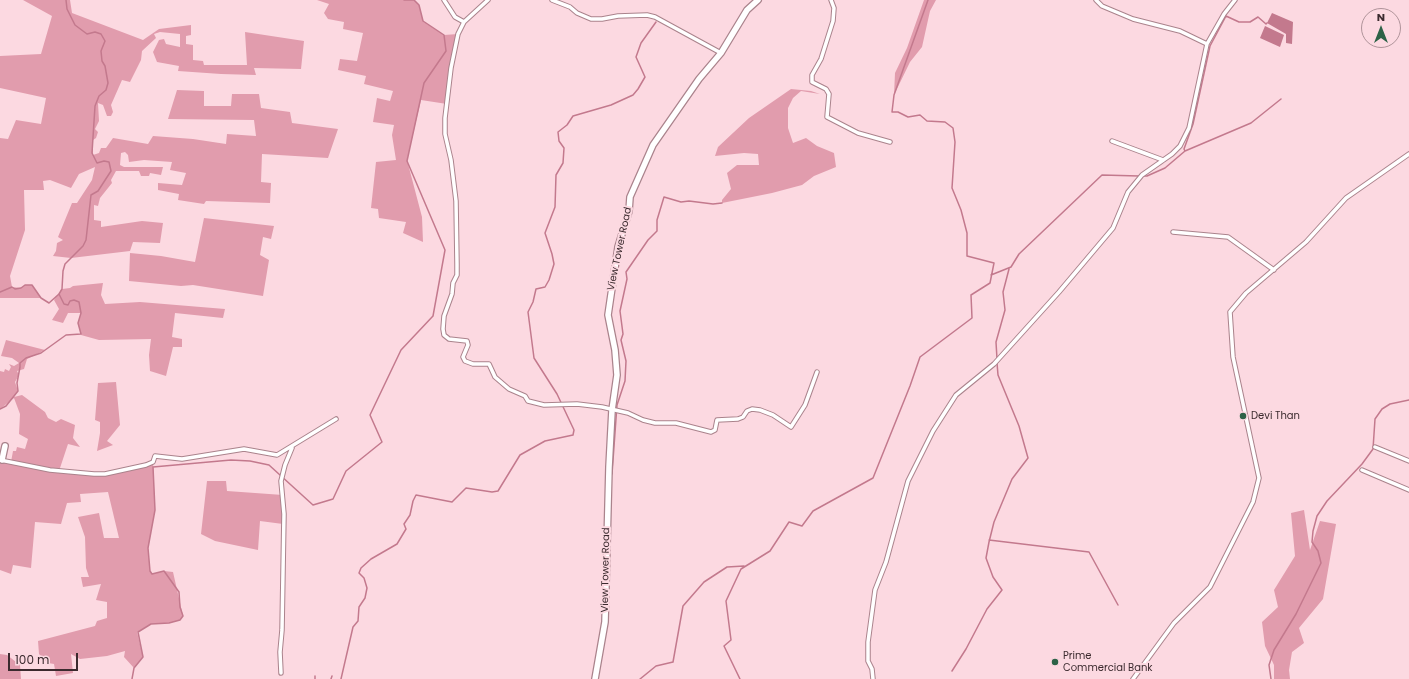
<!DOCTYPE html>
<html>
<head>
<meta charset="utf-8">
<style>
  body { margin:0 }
  #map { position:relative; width:1409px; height:679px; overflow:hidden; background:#fcd9e1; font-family:Poppins,sans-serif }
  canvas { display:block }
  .north { position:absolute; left:1361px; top:8px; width:40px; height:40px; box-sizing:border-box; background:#fcd9e1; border:1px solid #af9399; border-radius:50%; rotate:0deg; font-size:11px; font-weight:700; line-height:16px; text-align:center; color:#3b2a2e }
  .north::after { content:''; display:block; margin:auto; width:14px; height:18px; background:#2d6247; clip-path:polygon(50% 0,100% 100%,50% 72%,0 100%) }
  .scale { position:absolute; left:8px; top:653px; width:70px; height:18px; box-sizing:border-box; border:2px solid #3b2a2e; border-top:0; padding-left:5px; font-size:12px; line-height:14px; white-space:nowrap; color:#3b2a2e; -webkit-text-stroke:3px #fcd9e1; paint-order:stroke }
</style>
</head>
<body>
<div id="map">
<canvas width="1409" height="679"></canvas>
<div class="north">N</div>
<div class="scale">100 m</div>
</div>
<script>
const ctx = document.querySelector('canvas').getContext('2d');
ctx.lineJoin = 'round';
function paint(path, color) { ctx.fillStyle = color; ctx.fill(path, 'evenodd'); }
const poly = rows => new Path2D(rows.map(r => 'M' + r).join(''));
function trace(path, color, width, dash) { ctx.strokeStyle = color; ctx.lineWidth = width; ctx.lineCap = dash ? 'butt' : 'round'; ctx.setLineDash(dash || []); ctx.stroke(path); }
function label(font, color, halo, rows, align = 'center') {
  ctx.font = font + ' Poppins,sans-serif'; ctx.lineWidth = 4; ctx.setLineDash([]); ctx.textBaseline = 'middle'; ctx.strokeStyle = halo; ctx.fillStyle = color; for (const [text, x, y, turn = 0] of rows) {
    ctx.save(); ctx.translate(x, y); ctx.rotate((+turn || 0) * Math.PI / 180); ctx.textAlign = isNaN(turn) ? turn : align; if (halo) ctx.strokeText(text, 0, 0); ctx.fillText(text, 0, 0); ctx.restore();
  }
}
const green = poly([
  [23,0,70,0,72,13,143,40,159,29,191,25,191,35,186,36,186,44,193,45,193,60,203,61,204,65,247,65,245,32,304,41,301,69,254,68,256,75,221,74,178,71,179,66,157,62,153,52,159,40,164,39,166,44,180,47,180,34,160,32,154,34,156,38,142,51,141,60,130,82,122,80,111,105,113,112,111,116,107,116,103,105,98,103,99,121,95,129,98,132,96,138,93,140,93,155,99,153,101,148,106,148,113,138,148,144,153,136,193,139,226,144,227,134,256,136,254,120,168,119,177,90,204,91,204,106,231,106,232,94,259,94,261,108,290,112,292,123,338,129,328,158,262,154,261,182,271,183,270,203,206,201,204,204,178,200,179,194,158,190,158,183,182,185,186,173,170,170,172,162,144,160,129,162,128,155,125,152,121,153,120,165,124,167,163,167,161,175,150,173,149,176,141,176,139,171,116,171,111,180,112,183,100,198,98,206,94,205,94,220,101,221,101,227,142,221,163,223,160,243,133,242,130,251,71,258,53,256,56,251,57,243,63,240,58,237,72,203,77,203,92,180,95,167,79,174,71,188,50,180,43,181,44,190,24,190,25,230,10,276,12,287,21,288,25,285,32,285,41,298,0,298,0,138,8,139,16,120,41,124,46,98,0,88,0,56,41,54,52,16],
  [317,0,414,0,419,5,423,21,444,35,458,34,447,104,421,100,407,160,422,217,423,242,403,233,406,222,379,218,378,209,371,208,376,162,396,160,392,135,394,125,373,122,377,98,390,101,393,91,364,84,366,76,338,70,340,59,357,61,363,33,343,29,344,22,328,19,324,13,329,4],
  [924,0,936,0,930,11,922,47,910,62,894,95,895,73,907,48],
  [791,89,811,91,820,94,801,91,793,98,788,108,788,128,793,143,806,138,817,146,834,153,836,167,814,176,802,185,772,193,722,203,722,200,731,189,727,173,737,165,759,165,758,154,744,153,715,156,718,147,749,118],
  [204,218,274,226,271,239,263,237,260,255,269,260,263,296,193,285,181,286,129,281,130,253,161,256,195,262],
  [103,283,101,295,105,304,140,302,225,309,223,318,175,313,172,337,182,339,182,347,173,347,166,376,150,371,149,355,151,339,99,340,81,335,78,323,81,313,68,313,63,323,52,320,59,309,54,300,62,289,70,288,73,286],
  [6,340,45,350,27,359,24,369,17,371,19,375,15,382,18,391,14,397,22,395,45,412,48,418,56,422,61,419,75,425,73,438,80,447,68,444,59,471,105,474,153,462,155,510,148,548,150,571,153,574,164,571,173,572,183,616,180,620,169,623,151,624,137,632,143,657,134,668,124,657,125,651,107,656,80,659,71,654,73,673,56,676,54,664,48,663,39,654,38,641,95,626,97,621,107,618,107,602,96,600,101,584,83,587,81,577,89,577,86,568,85,537,78,517,99,513,104,538,119,538,108,492,80,494,81,502,67,503,61,524,35,522,31,568,13,565,11,574,0,570,0,459,11,462,13,451,16,451,17,447,25,449,28,439,19,434,20,414,14,398,0,409,0,371,4,372,5,369,9,371,11,367,9,364,14,366,19,363,12,358,1,356],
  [116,382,120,425,107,441,113,445,97,451,100,433,100,422,95,420,98,383],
  [207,481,226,481,227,491,283,495,283,524,260,521,258,550,215,541,201,534],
  [1304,510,1310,550,1320,521,1336,524,1323,599,1299,628,1304,643,1292,652,1289,670,1290,679,1274,679,1274,665,1265,646,1262,622,1278,607,1274,590,1295,556,1291,513],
  [0,654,7,655,20,665,21,679,0,679]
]);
const water = poly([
  [1272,13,1293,22,1292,44,1286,43,1286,34,1267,23],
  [1265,26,1284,35,1280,47,1260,38]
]);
const stream = poly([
  [404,0,413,0],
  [1185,151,1184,149,1193,124,1210,46,1226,16,1239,22,1250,22,1258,17,1266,24,1267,23],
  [1143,176,1147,176,1165,168,1185,151,1251,123,1281,99],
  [991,275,1011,267,1019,254,1102,175,1139,176],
  [0,292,12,287,15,289,21,288,25,285,32,285,41,298,49,303,59,294],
  [997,359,996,342,1005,310,1003,292,1009,269],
  [0,409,6,406,18,391,17,383,20,367,20,363,26,358,41,353,66,335,81,334,78,323,81,313,79,302,74,300,70,301,68,305,64,304,59,294,62,289,63,271,65,264,83,246,86,240,91,195,98,191,111,171,109,162,104,161,97,163,92,153,95,106,99,96,106,90,108,83,105,66,102,61,101,51,105,41,101,34,95,32,87,34,75,25,67,9,66,0],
  [612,474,617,405,625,381,626,361,621,340,623,334,620,311,627,279,626,272,648,240,657,231,657,220,664,197,681,202,689,201,713,204,722,203],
  [989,540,1089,552,1118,605],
  [952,671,966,649,987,609,1002,590,993,577,986,558,989,542,994,522,1012,479,1028,458,1019,426,998,375,997,363],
  [132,679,134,668,143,657,138,632,151,624,169,623,180,620,183,616,180,607,179,592,164,571,152,574,150,571,148,548,155,510,153,467,231,460,250,461,269,465,313,505,333,499,346,471,382,442,370,415,401,350,433,316,445,250,407,161,424,83,446,51,444,35,423,21,419,5,414,0],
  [315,679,315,676],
  [331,679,332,676],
  [341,679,353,627,358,621,359,607,365,598,367,588,364,578,359,573,361,568,371,559,397,544,406,529,404,524,410,515,413,501,416,495,452,502,466,488,492,492,498,491,520,455,545,441,573,435,574,430,557,394,534,358,528,312,533,302,536,289,545,287,549,280,554,264,552,254,545,233,555,207,556,175,563,163,564,148,559,141,558,132,567,125,573,116,611,105,633,95,638,89,645,77,636,57,641,43,656,22],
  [640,679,656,666,673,662,683,606,704,582,727,567,744,566],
  [740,679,724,646,731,640,726,601,741,569,770,551,789,522,802,526,813,511,873,478,910,386,920,357,972,318,971,295,990,283,994,263,967,256,967,233,961,210,952,188,955,142,953,128,945,122,927,121,920,115,908,117,898,112,892,112,894,95,928,0],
  [1271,679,1269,665,1274,650,1296,614,1321,563,1318,551,1312,542,1313,531,1317,516,1327,501,1362,464,1373,449,1375,419,1382,409,1390,404,1409,400]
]);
const street = poly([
  [444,0,455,17,464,22],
  [488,0,464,22,458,34,451,68,445,118,445,134,451,160,456,201,457,264,457,275,453,283,452,294,444,316,443,329,444,335,449,339,467,341,468,345,463,357,465,361,473,364,489,364,495,377,509,389,525,396,528,401,544,405,577,404,602,407,628,413,643,420,655,423,676,423,711,432,715,430,717,420,738,419,743,417,747,411,752,409,760,410,773,415,791,427,805,405,817,372],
  [552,0,570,7,577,13,591,19,602,19,618,16,647,15,655,17,721,53],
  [831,0,834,8,833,21,821,59,812,75,812,82,826,89,829,94,827,117,858,133,890,142],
  [1096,0,1102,6,1133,19,1180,31,1207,44],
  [1112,141,1163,160],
  [1173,232,1228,237,1274,270],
  [1375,447,1409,461],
  [0,460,50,470,94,474,105,474,146,465,153,462,155,456,182,459,244,449,277,455,336,419],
  [1362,470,1409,490],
  [281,673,280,652,282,630,284,514,281,481,285,465,292,448],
  [873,679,872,669,868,661,868,642,875,590,886,562,908,481,933,431,956,395,994,364,1059,292,1113,228,1128,192,1142,175,1172,154,1180,146,1189,128,1207,44,1224,14,1235,0],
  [1133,679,1174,623,1210,587,1253,502,1259,478,1233,357,1230,312,1246,293,1306,242,1346,198,1409,154]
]);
const secondary = poly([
  [2,460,5,446],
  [595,679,605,622,609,467,612,410,617,375,615,350,608,315,618,247,629,211,630,197,653,145,699,79,721,53,747,10,758,0]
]);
const markers = [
  [1243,416,4,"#2d6247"],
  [1055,662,4,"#2d6247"]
];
const streetNames = [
  ["View Tower Road",620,249,-78],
  ["View Tower Road",606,570,-89]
];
const poiNames = [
  ["Devi Than",1251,416],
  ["Prime",1063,656],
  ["Commercial Bank",1063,668]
];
paint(green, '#e19cad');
paint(water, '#c3798d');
trace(stream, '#c3798d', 1.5);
trace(street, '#aa838c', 5.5);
trace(secondary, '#aa838c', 8);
trace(street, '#fff', 3.5);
trace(secondary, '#fff', 5.5);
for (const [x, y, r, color] of markers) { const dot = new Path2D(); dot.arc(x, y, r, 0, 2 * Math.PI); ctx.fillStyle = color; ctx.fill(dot); trace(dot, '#fcd9e1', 1.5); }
label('10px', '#3b2a2e', '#fcd9e1', streetNames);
label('10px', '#3b2a2e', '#fcd9e1', poiNames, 'left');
</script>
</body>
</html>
